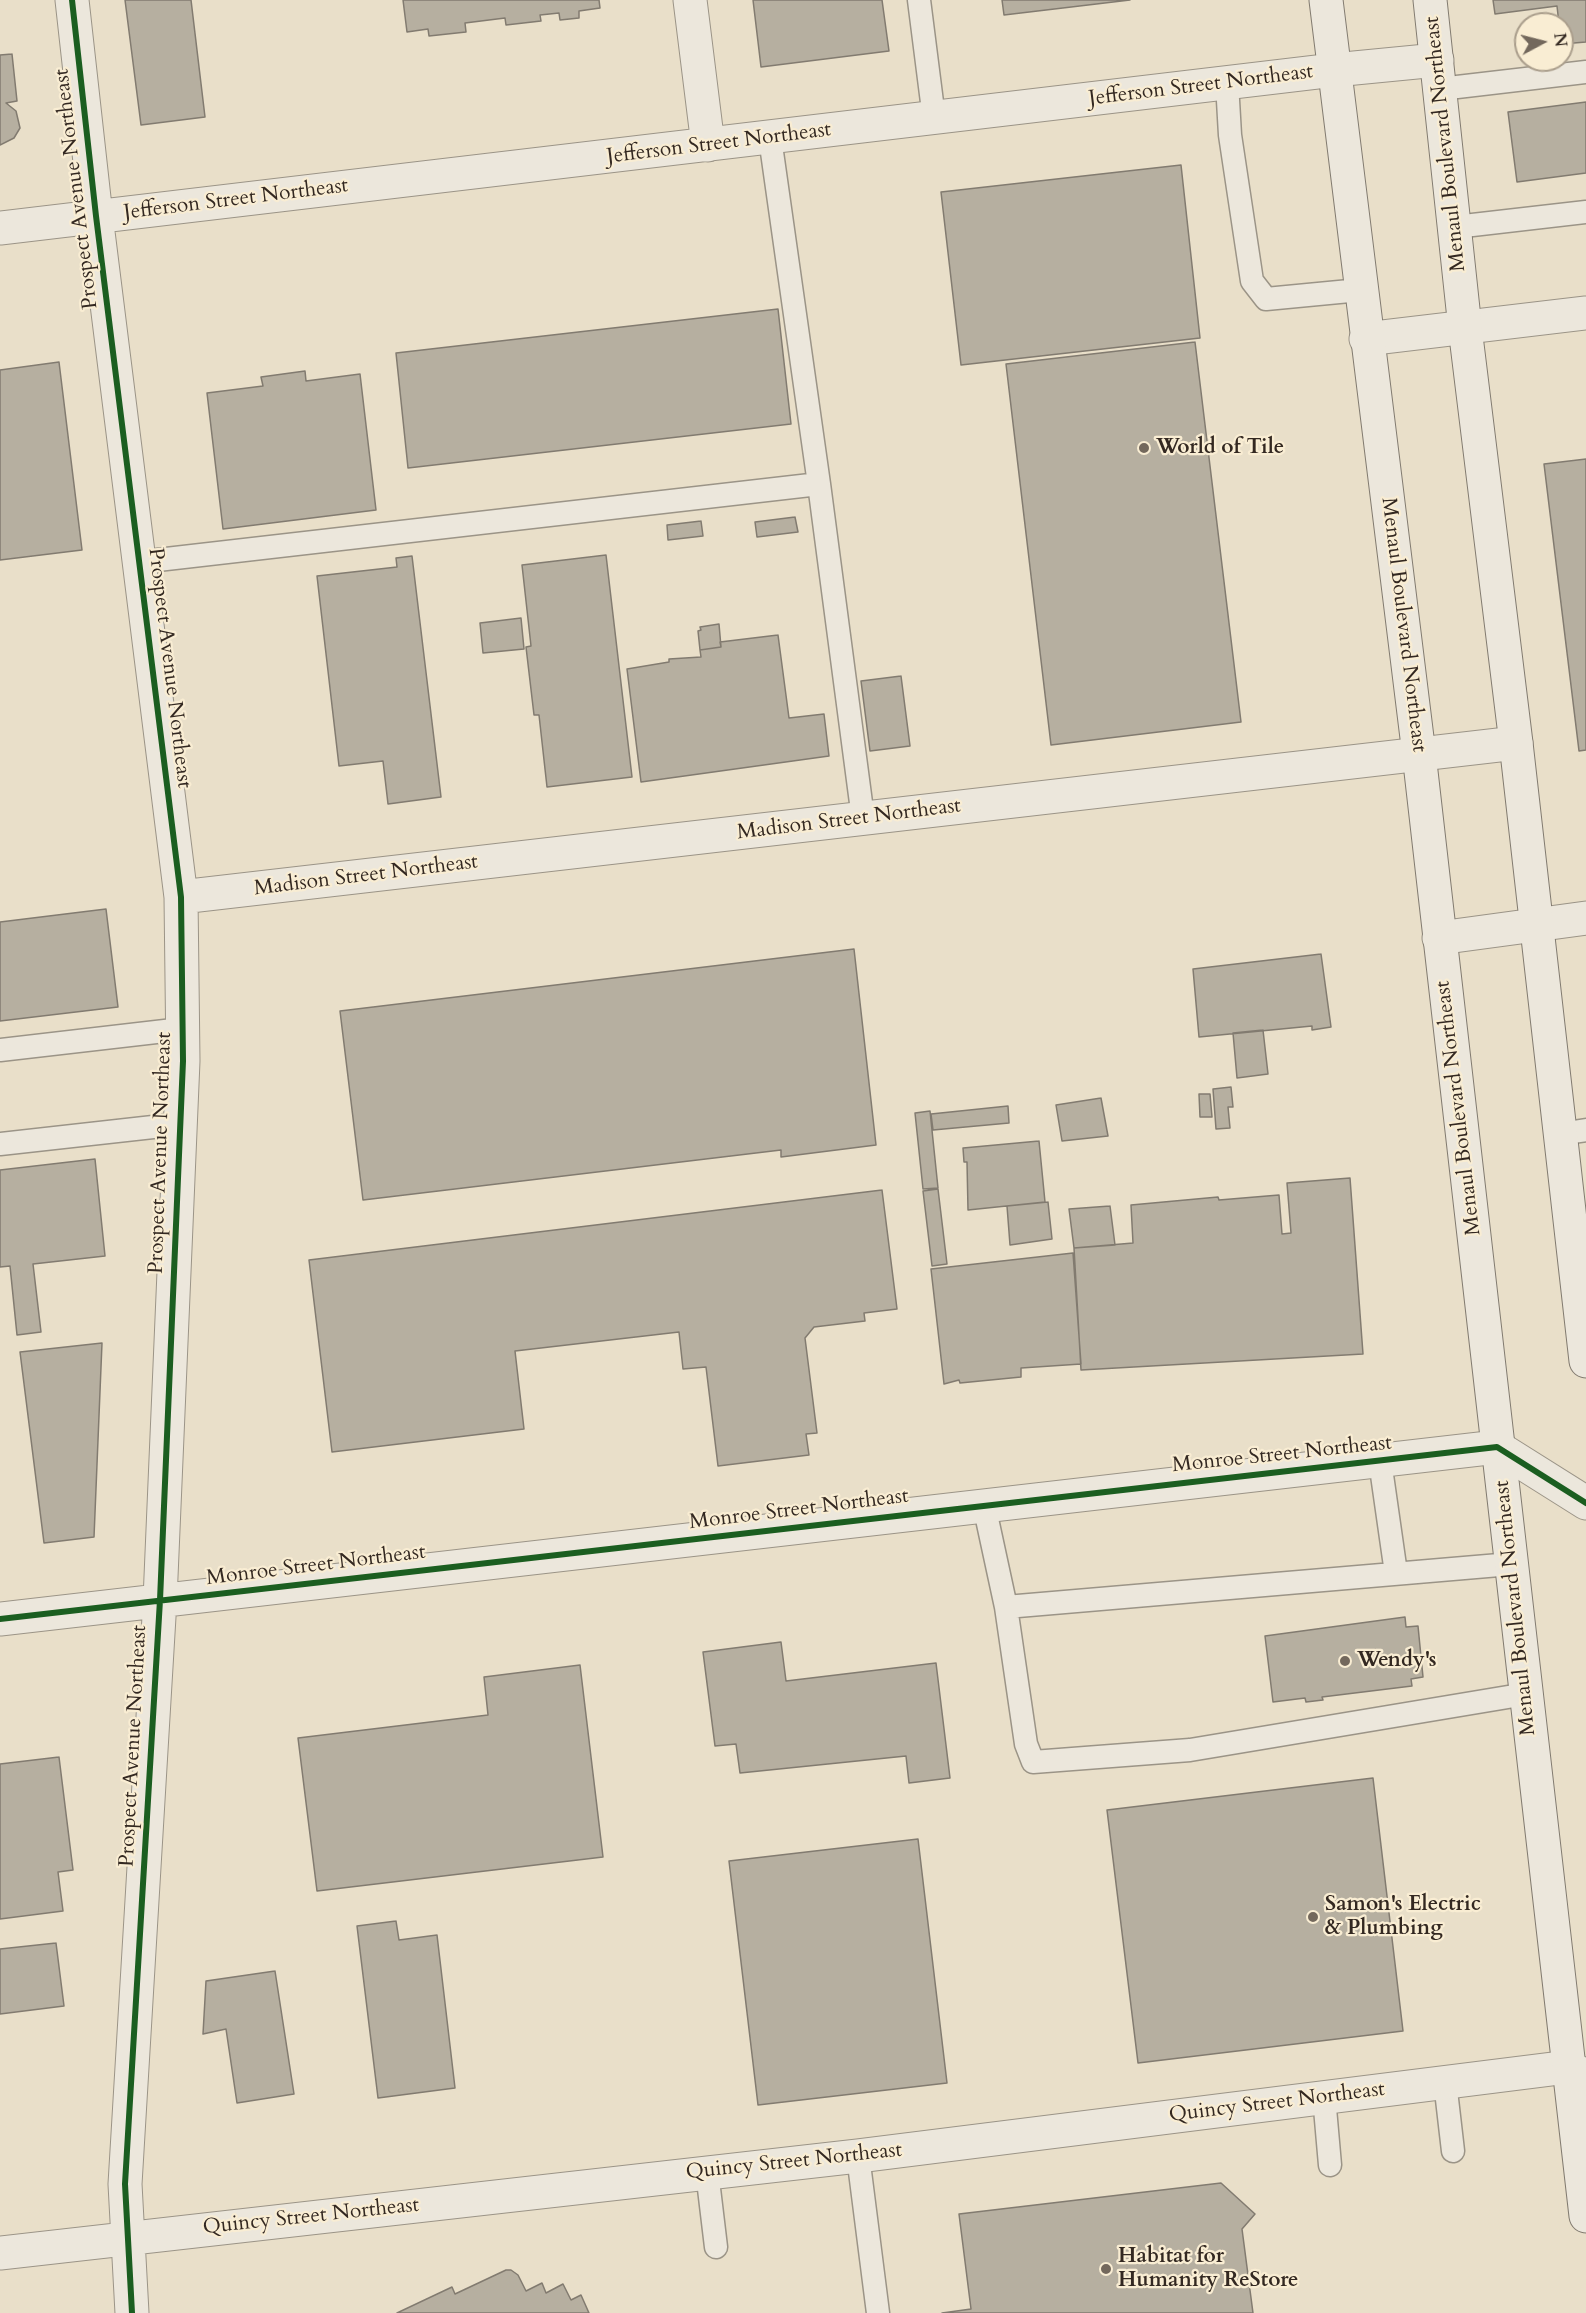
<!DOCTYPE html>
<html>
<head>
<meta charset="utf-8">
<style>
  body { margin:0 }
  #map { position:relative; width:1586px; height:2313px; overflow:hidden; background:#e9dfc9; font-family:Cardo,serif }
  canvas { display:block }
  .north { position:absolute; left:1514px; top:12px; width:60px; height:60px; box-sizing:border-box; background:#f9edd3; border:2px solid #aa9e8c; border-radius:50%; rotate:83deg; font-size:16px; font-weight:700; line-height:24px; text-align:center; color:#332821 }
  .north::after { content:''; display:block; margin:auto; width:21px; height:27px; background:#73685c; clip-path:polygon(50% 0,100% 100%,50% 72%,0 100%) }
</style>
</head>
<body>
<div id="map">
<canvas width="1586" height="2313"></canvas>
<div class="north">N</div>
</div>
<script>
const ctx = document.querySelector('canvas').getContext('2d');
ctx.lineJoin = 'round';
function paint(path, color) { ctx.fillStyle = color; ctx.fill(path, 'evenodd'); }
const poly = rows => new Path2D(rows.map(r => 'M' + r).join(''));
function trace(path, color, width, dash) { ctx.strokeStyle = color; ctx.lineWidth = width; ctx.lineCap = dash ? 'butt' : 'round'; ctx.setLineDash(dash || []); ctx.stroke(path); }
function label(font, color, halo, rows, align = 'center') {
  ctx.font = font + ' Cardo,serif'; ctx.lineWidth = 4.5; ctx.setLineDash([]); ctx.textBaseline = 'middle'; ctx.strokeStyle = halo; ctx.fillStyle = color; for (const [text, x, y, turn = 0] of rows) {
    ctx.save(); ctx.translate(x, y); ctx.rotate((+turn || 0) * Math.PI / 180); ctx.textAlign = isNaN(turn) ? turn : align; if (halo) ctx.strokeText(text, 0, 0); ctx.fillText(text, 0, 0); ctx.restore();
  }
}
const building = poly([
  [125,0,191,0,205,117,141,125,125,0],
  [403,0,599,0,600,8,579,11,579,18,560,20,559,13,540,15,541,21,506,25,505,18,465,23,466,32,429,36,428,29,407,32,403,0],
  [753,0,882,0,889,51,761,67,753,0],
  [1002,0,1130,0,1004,15,1002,0],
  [1493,0,1586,0,1586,42,1562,44,1562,24,1559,24,1557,6,1495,14,1493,0],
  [12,54,17,101,6,103,16,111,20,128,14,138,0,145,0,55,12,54],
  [1586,102,1586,173,1517,182,1508,112,1586,102],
  [1181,165,1200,338,961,365,941,192,1181,165],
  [778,309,791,424,408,468,396,353,778,309],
  [1195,342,1241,722,1051,745,1006,364,1195,342],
  [59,362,82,550,0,560,0,370,59,362],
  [305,371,306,381,360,374,376,510,223,529,207,393,263,386,261,377,305,371],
  [1586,459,1586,750,1579,751,1544,464,1586,459],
  [795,517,798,532,757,537,755,522,795,517],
  [701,521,703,536,668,540,667,525,701,521],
  [606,555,632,777,547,787,539,715,534,715,526,647,531,646,522,565,606,555],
  [412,556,441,797,388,804,383,761,339,766,317,576,397,567,396,558,412,556],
  [521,618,524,649,483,653,480,623,521,618],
  [719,624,721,647,700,650,698,631,701,630,700,627,719,624],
  [778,635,789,718,824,714,829,756,641,782,627,669,669,662,669,659,701,657,700,650,721,647,720,642,778,635],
  [901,676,910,746,870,751,861,681,901,676],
  [106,909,118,1007,0,1021,0,922,106,909],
  [854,949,876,1145,781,1157,781,1150,363,1200,340,1011,854,949],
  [1321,954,1331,1027,1312,1030,1312,1026,1199,1037,1193,969,1321,954],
  [1263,1030,1268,1074,1237,1078,1233,1033,1263,1030],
  [1231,1087,1233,1107,1228,1107,1230,1128,1216,1129,1213,1089,1231,1087],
  [1199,1094,1210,1094,1212,1117,1200,1117,1199,1094],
  [1101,1098,1108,1136,1062,1141,1056,1105,1101,1098],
  [1008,1106,1009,1123,933,1130,931,1114,1008,1106],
  [930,1111,938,1188,923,1189,915,1113,930,1111],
  [1039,1141,1045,1202,968,1210,967,1162,964,1162,963,1148,1039,1141],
  [95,1159,105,1256,33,1264,41,1332,17,1335,10,1266,0,1267,0,1170,95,1159],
  [1350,1178,1363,1354,1081,1370,1074,1248,1133,1243,1131,1205,1218,1197,1219,1200,1279,1195,1282,1234,1291,1233,1287,1183,1350,1178],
  [938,1189,947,1264,932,1266,923,1191,938,1189],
  [882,1190,897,1309,864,1313,865,1321,814,1327,805,1338,817,1433,806,1434,809,1455,718,1466,706,1367,683,1369,679,1332,515,1351,524,1429,332,1452,309,1260,882,1190],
  [1048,1202,1052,1239,1010,1245,1007,1206,1048,1202],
  [1110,1206,1115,1245,1074,1248,1069,1209,1110,1206],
  [1073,1253,1081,1364,1021,1368,1021,1377,960,1383,959,1380,944,1384,931,1269,1073,1253],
  [102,1343,94,1537,44,1543,20,1352,102,1343],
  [1405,1617,1406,1627,1418,1626,1423,1677,1411,1679,1412,1686,1322,1697,1323,1700,1306,1702,1305,1698,1273,1702,1265,1636,1405,1617],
  [781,1642,786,1681,936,1663,950,1778,909,1783,906,1756,740,1773,736,1744,715,1746,703,1652,781,1642],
  [580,1665,603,1857,317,1891,298,1738,488,1715,484,1677,580,1665],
  [59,1757,73,1870,58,1872,63,1911,0,1919,0,1764,59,1757],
  [1373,1778,1403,2031,1138,2063,1107,1810,1373,1778],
  [918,1839,947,2083,758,2105,729,1861,918,1839],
  [396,1921,399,1940,437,1935,455,2088,378,2098,357,1926,396,1921],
  [56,1943,64,2006,0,2014,0,1949,56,1943],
  [275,1971,294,2094,237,2103,226,2029,203,2034,206,1981,275,1971],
  [1221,2183,1255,2214,1242,2229,1253,2313,942,2313,971,2309,959,2214,1221,2183],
  [506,2270,511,2270,518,2275,526,2291,542,2283,546,2293,563,2284,571,2300,581,2295,589,2313,397,2313,452,2287,455,2294,506,2270]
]);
const service = poly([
  [919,0,934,118],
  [1227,83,1230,135,1252,281,1266,299,1360,290],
  [1440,89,1586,72],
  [770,138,819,484],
  [1455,227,1586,212],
  [140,562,819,484,863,818],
  [0,1050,182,1029],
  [1560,1134,1586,1130],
  [0,1144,180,1124],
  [1380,1461,1396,1573],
  [984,1505,1006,1607,1026,1744,1033,1762,1190,1750,1526,1694],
  [1006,1607,1511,1564],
  [1445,2082,1453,2151],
  [1324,2097,1330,2165],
  [858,2156,878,2313],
  [707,2172,716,2247]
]);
const minor = poly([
  [72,0,96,216,181,897,183,1061,160,1600,125,2184,132,2313],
  [690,0,708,145],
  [0,228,1334,70,1437,60],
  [1366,339,1586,313],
  [181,897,1516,743],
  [1439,938,1586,918],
  [0,1619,1497,1447,1586,1503],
  [0,2253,858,2156,1568,2067,1586,2076]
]);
const secondary = poly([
  [1326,0,1419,754,1586,2216],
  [1430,0,1465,328,1516,743,1586,1361]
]);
const cycleway = poly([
  [72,0,96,216,181,897,183,1061,160,1600,125,2184,132,2313],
  [0,1619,1497,1447,1586,1503]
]);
const markers = [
  [1144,448,6,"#73685c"],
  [1345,1661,6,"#73685c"],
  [1313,1917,6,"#73685c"],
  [1106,2269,6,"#73685c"]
];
const streetNames = [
  ["Jefferson Street Northeast",1201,86,-7],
  ["Jefferson Street Northeast",719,144,-7],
  ["Menaul Boulevard Northeast",1446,144,-96],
  ["Prospect Avenue Northeast",77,189,-97],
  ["Jefferson Street Northeast",236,200,-7],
  ["Menaul Boulevard Northeast",1403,625,83],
  ["Prospect Avenue Northeast",169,668,83],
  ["Madison Street Northeast",849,820,-7],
  ["Madison Street Northeast",366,876,-7],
  ["Menaul Boulevard Northeast",1459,1108,-97],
  ["Prospect Avenue Northeast",161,1153,-88],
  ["Monroe Street Northeast",1282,1455,-6],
  ["Monroe Street Northeast",799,1510,-7],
  ["Monroe Street Northeast",316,1566,-7],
  ["Menaul Boulevard Northeast",1516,1608,-96],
  ["Prospect Avenue Northeast",134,1746,-87],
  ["Quincy Street Northeast",1277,2103,-7],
  ["Quincy Street Northeast",794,2162,-6],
  ["Quincy Street Northeast",311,2217,-6]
];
const poiNames = [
  ["World of Tile",1156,448],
  ["Wendy's",1357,1661],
  ["Samon's Electric",1325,1905],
  ["& Plumbing",1325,1929],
  ["Habitat for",1118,2257],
  ["Humanity ReStore",1118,2281]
];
paint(building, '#b6afa0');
trace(building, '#827b70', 1.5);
trace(service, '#9b9487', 25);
trace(minor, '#9b9487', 35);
trace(secondary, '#827b70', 35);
trace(service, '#ece7dc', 22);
trace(minor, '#ece7dc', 33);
trace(secondary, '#ece7dc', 33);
trace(cycleway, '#1b5e20', 6);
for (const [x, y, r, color] of markers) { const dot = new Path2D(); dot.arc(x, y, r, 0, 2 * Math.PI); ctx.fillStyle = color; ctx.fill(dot); trace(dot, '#f9edd3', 2); }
label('21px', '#332821', '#f9edd3', streetNames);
label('bold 21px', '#332821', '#f9edd3', poiNames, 'left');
</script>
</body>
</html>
